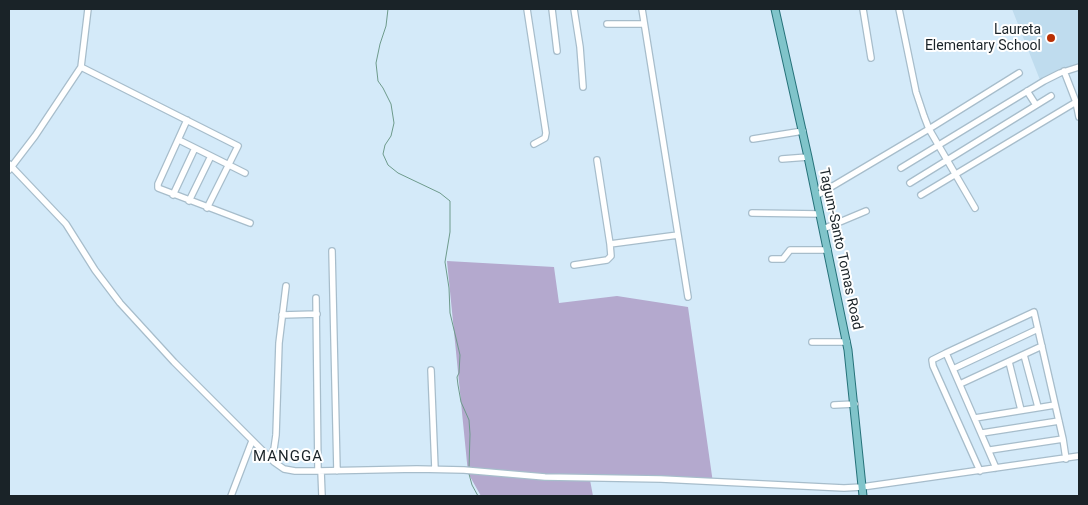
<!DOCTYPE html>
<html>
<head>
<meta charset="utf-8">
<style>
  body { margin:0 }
  #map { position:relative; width:1088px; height:505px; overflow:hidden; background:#d4eaf9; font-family:Roboto,sans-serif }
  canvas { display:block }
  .frame { position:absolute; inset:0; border:10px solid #1a2328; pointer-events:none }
</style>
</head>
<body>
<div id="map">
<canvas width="1088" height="505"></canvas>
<div class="frame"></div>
</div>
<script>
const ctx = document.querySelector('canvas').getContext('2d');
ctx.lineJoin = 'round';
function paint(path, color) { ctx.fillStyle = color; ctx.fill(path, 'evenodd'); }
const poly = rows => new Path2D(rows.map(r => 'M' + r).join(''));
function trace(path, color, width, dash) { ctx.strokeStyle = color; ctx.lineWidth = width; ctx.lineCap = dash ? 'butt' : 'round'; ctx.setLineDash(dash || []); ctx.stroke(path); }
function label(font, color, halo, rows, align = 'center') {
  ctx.font = font + ' Roboto,sans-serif'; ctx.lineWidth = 4; ctx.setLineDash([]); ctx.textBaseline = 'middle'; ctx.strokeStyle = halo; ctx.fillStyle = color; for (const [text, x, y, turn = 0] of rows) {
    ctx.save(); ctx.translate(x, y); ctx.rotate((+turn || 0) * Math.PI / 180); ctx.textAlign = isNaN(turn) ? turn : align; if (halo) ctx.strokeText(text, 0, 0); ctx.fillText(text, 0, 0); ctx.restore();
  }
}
const built = poly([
  [1012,9,1079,9,1079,66,1040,80]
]);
const forest = poly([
  [447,261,554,267,559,303,617,296,688,307,713,483,590,480,593,496,481,496,468,473]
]);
const stream = poly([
  [388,9,386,26,380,44,376,63,378,81,383,88,391,104,394,123,391,136,385,145,383,154,388,165,398,173,440,193,450,201,450,232,445,262,449,288,450,313,460,355,459,373,457,377,458,385,461,402,469,420,470,434,469,468],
  [469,474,472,485,478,496]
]);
const minor = poly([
  [527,9,546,133,545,138,534,144],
  [552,9,557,51],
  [574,9,580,47,583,87],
  [642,9,688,297],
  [863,9,871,58],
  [899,9,916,92,924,116,929,129,975,208],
  [607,24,644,24],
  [81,67,238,146,207,208],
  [1064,71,1076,102,1079,117],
  [1027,91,1036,105],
  [187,120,158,184,158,188,250,223],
  [753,139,803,131],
  [179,140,245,173],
  [782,159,808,157],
  [597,160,610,244,678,235],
  [9,164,66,224,95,270,120,303,174,362,274,462,284,469,295,471,318,471,417,469,464,470,545,477,661,479,844,488,862,487,1079,456],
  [901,168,1044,81,1060,73,1079,67],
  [9,170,35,136,81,67,88,9],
  [910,183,1051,96],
  [173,195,195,148],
  [921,195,1076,102],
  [816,196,929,129,1019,73],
  [189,201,211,156],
  [752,213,820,214],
  [823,229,866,211],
  [332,251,337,471],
  [772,259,783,259,790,250,828,250],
  [574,265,607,260,611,256,610,244],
  [316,298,318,471],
  [282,315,317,314],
  [812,342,847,342],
  [946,353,932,360,933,366,980,471],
  [1024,355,1038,407],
  [1009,362,1021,410],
  [953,369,1038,329],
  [431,370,435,469],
  [960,384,1042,346],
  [834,405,855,404],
  [975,418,1055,405],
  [982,433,1059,421],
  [990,450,1063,439],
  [269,457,274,449,276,435,279,343,286,286],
  [996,468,946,353,1034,312,1063,439,1066,459],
  [321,471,322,496],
  [231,496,252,441]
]);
const major = poly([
  [775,9,808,157,848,350,863,496]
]);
const markers = [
  [1051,38,5,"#b93004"]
];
const poiNames = [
  ["Laureta",1041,30],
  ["Elementary School",1041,46]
];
const streetNames = [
  ["Tagum-Santo Tomas Road",840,249,78]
];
const neighbourhoodNames = [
  ["MANGGA",288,457]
];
paint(built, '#bfdcee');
paint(forest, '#b4a9ce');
trace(stream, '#6d9a8b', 1);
trace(minor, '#a7bdcb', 8);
trace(major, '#26727a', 9);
trace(minor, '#fff', 5.5);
trace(major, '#80c4ca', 7);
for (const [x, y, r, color] of markers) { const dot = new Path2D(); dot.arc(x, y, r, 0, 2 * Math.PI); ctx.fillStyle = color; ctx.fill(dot); trace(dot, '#fff', 2); }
label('14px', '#1a2328', '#fff', poiNames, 'right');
label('14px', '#1a2328', '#fff', streetNames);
ctx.letterSpacing = '1px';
label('15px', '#1a2328', '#fff', neighbourhoodNames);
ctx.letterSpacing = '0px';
</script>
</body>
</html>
